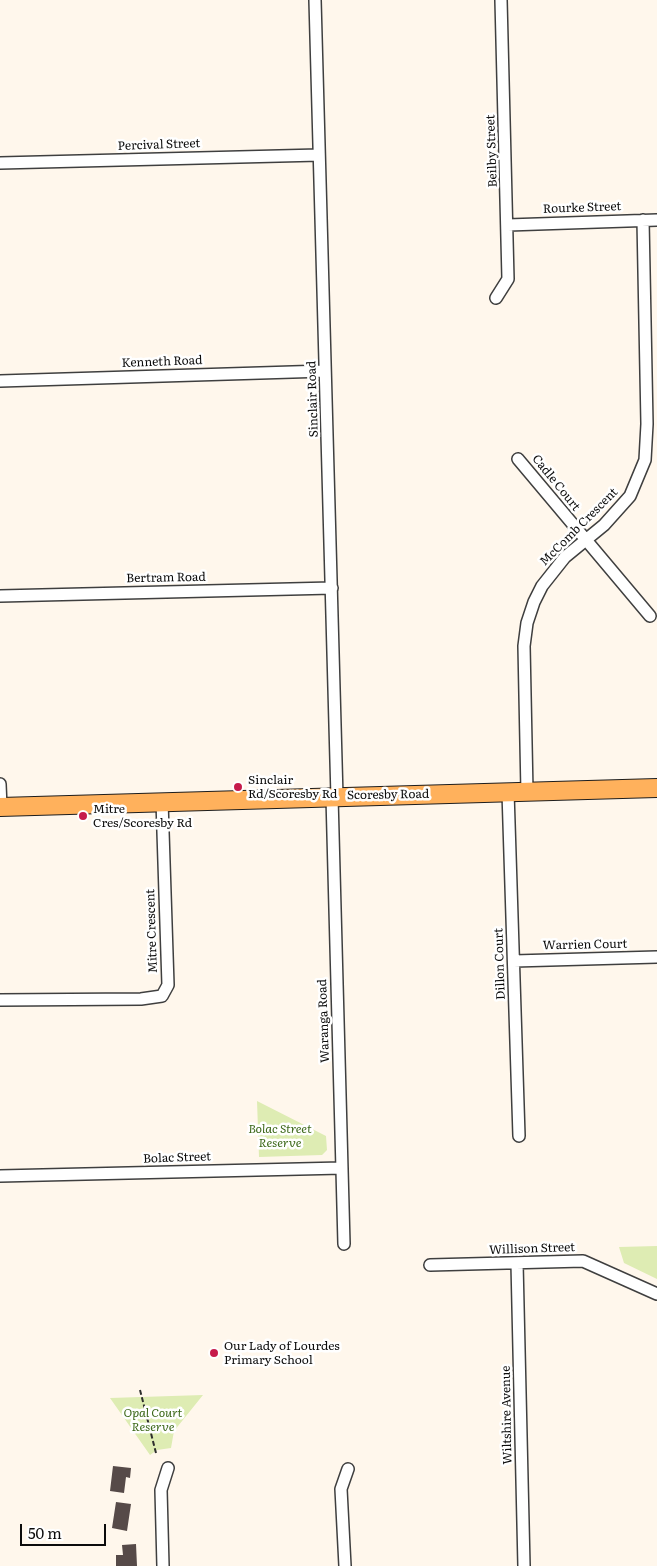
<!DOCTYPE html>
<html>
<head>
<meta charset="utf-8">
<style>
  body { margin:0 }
  #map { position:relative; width:657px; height:1566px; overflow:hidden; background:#fff7ec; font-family:Literata,serif }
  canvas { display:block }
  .scale { position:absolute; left:20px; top:1524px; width:86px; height:22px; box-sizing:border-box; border:2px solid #0c0c0c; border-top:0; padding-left:6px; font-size:15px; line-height:18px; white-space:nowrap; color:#0c0c0c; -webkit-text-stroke:4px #fff; paint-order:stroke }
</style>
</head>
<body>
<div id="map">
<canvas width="657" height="1566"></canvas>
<div class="scale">50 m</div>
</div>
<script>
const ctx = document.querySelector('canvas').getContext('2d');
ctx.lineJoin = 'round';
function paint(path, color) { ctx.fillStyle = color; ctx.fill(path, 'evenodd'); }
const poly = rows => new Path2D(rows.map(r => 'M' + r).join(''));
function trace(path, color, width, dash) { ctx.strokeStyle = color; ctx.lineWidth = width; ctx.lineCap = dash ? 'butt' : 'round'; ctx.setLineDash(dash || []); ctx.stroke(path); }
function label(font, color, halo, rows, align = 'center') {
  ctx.font = font + ' Literata,serif'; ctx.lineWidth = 5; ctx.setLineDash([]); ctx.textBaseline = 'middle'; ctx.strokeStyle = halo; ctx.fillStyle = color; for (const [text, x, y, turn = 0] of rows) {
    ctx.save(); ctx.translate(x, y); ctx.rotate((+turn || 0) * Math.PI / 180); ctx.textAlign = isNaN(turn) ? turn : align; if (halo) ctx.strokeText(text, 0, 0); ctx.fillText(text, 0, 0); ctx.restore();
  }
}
const green = poly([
  [257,1101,326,1136,327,1150,322,1155,259,1157],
  [657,1246,657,1279,624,1263,619,1247],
  [203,1395,174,1431,171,1448,157,1450,150,1455,110,1398]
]);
const building = poly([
  [113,1466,131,1468,130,1478,126,1477,124,1493,110,1491],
  [116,1502,131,1504,127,1531,112,1528],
  [136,1544,137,1566,116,1566,116,1555,123,1555,122,1545]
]);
const path = poly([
  [140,1390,156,1453]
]);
const street = poly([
  [315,0,337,797],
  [0,163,319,155],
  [508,225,657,220],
  [496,298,508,279,501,0],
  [0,381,325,371],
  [518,459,650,616],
  [0,596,332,588],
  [0,784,1,807],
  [508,792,519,1136],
  [527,792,524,646,527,623,534,602,542,586,565,557,604,525,630,496,645,460,647,424,643,220],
  [332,797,344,1244],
  [514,961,657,957],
  [0,1000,141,999,162,996,168,985,162,801],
  [0,1176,342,1168],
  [517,1263,524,1566],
  [430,1265,583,1261,657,1294],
  [163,1566,161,1490,168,1468],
  [345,1566,341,1489,348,1469]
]);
const primary = poly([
  [0,807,657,788]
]);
const markers = [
  [238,787,5,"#c61b4b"],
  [83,816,5,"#c61b4b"],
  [214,1353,5,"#c61b4b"]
];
const streetNames = [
  ["Percival Street",159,145,-2],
  ["Beilby Street",492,151,-92],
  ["Rourke Street",582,208,-2],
  ["Kenneth Road",162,362,-2],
  ["Sinclair Road",313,399,-92],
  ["Cadle Court",556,483,51],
  ["McComb Crescent",579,527,-45],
  ["Bertram Road",166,578,-1],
  ["Scoresby Road",388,795,-1],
  ["Mitre Crescent",152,931,-92],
  ["Warrien Court",585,945,-1],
  ["Dillon Court",500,964,-92],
  ["Waranga Road",324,1021,-92],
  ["Bolac Street",177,1158,-2],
  ["Willison Street",532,1249,-2],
  ["Wiltshire Avenue",507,1415,-91]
];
const poiNames = [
  ["Sinclair",248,780],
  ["Rd/Scoresby Rd",248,794],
  ["Mitre",93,809],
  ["Cres/Scoresby Rd",93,823],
  ["Our Lady of Lourdes",224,1346],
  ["Primary School",224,1360]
];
const parkNames = [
  ["Bolac Street",280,1129],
  ["Reserve",280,1143],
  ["Opal Court",153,1413],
  ["Reserve",153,1427]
];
paint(green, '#deecb3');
paint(building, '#564a48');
trace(street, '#3f3f3f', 14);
trace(primary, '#1d1d1d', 20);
trace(path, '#2e2e2e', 2, [5, 2.5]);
trace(street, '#fff', 11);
trace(primary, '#ffb15c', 18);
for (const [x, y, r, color] of markers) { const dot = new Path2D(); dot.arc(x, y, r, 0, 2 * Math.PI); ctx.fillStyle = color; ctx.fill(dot); trace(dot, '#fff', 2); }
label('12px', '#0c0c0c', '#fff', streetNames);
label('12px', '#0c0c0c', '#fff', poiNames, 'left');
label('italic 12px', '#3c6819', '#fff', parkNames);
</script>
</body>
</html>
